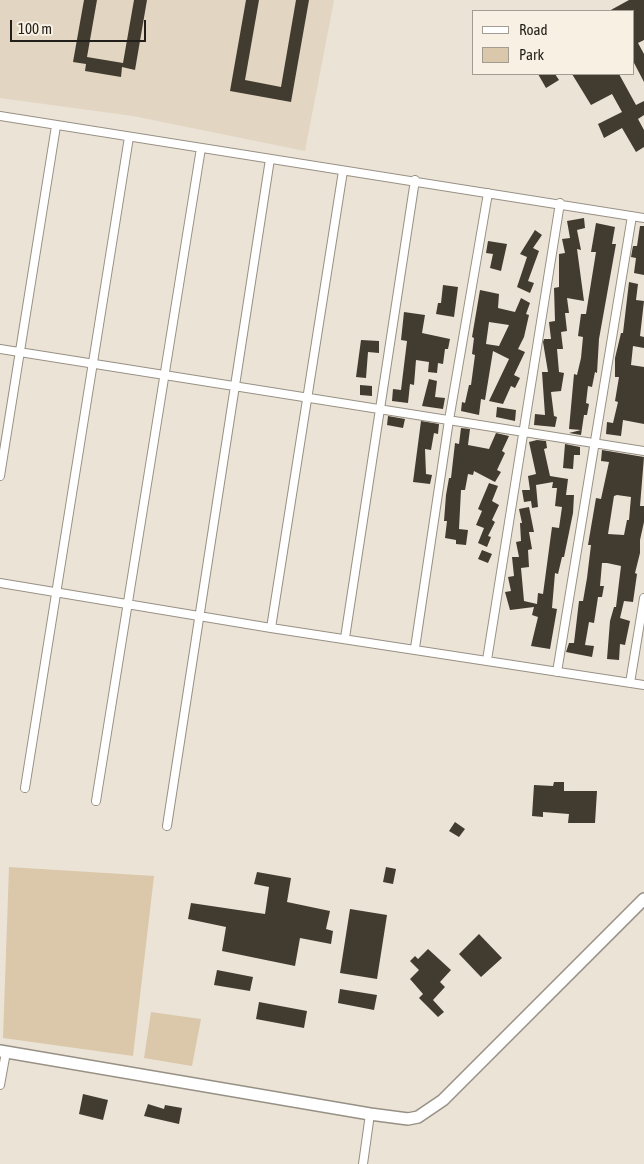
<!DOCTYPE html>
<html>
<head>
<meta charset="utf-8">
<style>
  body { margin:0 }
  #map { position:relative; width:644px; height:1164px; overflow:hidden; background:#ebe3d6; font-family:"Asap Condensed",sans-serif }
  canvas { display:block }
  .legend { position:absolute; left:472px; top:10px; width:162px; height:65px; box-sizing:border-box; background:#f8f0e3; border:1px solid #a29c93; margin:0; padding:6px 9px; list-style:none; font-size:15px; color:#221f1a }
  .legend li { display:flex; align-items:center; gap:10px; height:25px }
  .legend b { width:25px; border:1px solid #a29c93 }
  .scale { position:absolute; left:10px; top:20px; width:136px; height:22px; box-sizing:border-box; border:2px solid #221f1a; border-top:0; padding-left:6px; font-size:15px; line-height:18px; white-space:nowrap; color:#221f1a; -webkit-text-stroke:4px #f8f0e3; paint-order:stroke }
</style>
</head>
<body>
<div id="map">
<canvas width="644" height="1164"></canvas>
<ul class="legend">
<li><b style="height:6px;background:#fff"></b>Road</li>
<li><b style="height:14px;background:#dbc8ab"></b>Park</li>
</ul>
<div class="scale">100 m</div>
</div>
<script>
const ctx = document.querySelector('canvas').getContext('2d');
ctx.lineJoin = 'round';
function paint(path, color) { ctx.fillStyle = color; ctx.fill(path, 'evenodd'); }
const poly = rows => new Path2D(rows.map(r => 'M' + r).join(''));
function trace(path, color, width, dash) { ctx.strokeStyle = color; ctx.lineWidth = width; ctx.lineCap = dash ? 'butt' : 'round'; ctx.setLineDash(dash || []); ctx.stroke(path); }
const built = poly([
  [0,0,334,0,305,151,133,116,0,98]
]);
const green = poly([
  [9,867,154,876,133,1056,3,1038],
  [151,1012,201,1019,192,1066,144,1058]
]);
const building = poly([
  [84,0,97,0,87,57,123,63,134,0,147,0,135,70,122,67,121,77,85,71,86,64,73,62],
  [246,0,259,0,245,80,281,87,296,0,309,0,291,102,230,91],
  [629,0,644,0,644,40,638,43,644,54,644,82,633,61,633,11,609,11],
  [538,74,555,74,559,80,546,88],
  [572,74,619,74,636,105,644,101,644,115,638,119,644,130,644,147,636,152,622,128,604,138,598,124,622,112,612,94,591,105],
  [584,218,585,228,577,230,581,250,577,249,584,301,567,298,569,313,565,313,567,331,561,332,563,349,557,349,559,372,564,373,561,391,551,392,554,416,557,417,555,427,534,425,535,414,545,415,542,372,548,372,543,342,544,339,551,339,549,322,555,321,554,288,559,287,559,254,565,253,562,239,570,238,567,221],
  [596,223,615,227,612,244,616,244,599,339,597,373,595,372,592,387,588,386,586,403,589,404,587,415,584,415,581,435,569,433,581,430,569,429,574,374,577,375,581,358,583,337,578,336,581,314,586,314,596,252,591,252],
  [640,226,644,226,644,275,634,273,636,258,631,257,633,246,637,246],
  [535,230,542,235,533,248,539,251,528,281,534,283,530,293,517,287,527,257,520,254],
  [488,241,507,244,501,271,490,268,493,254,486,253],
  [629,282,638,284,636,300,644,301,640,336,644,337,644,348,633,346,631,365,644,367,644,424,623,420,621,436,606,434,607,422,613,423,618,402,615,401,619,377,615,377,615,358,621,333,623,333],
  [443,285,458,287,454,317,436,314,438,303,441,303],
  [480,290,499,294,498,308,515,312,521,298,530,303,526,314,529,315,524,337,518,349,525,352,514,375,520,378,515,388,511,386,503,404,489,401,509,359,493,351,485,400,481,399,479,415,461,411,462,402,465,403,469,385,471,385,475,355,472,354,474,338,472,337],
  [489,322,509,325,499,346,486,344],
  [404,312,425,315,422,333,450,339,448,349,445,349,443,364,438,363,437,373,428,372,429,362,416,360,414,385,410,384,408,403,392,401,393,389,401,390,407,341,401,340],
  [361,340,379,341,379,353,368,352,366,378,356,377],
  [429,379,437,381,435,397,445,398,443,409,422,406],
  [360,385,372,386,372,396,360,395],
  [497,407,516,410,515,421,496,417],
  [388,416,405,419,403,428,387,425],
  [421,421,439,424,438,434,434,433,431,450,425,449,426,474,432,475,430,484,413,482],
  [461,428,470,429,468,445,489,449,496,433,509,436,502,451,505,453,497,470,501,472,495,482,474,471,473,475,468,474,465,490,461,490,459,529,468,530,466,545,456,544,456,540,445,538,447,521,444,521,446,495,449,478,451,478,455,443,459,444],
  [537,440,546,441,547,448,544,449,550,476,568,479,566,495,574,495,573,513,564,557,562,557,558,574,555,573,552,608,557,609,550,649,531,646,538,617,532,615,534,607,510,610,505,592,511,591,508,577,514,576,512,557,519,557,516,542,521,541,520,523,522,523,519,509,529,507,534,532,529,532,532,549,528,550,529,567,521,568,524,601,537,604,538,593,543,594,552,527,559,528,562,507,555,506,557,488,552,488,553,482,536,485,538,507,532,508,531,501,524,502,522,490,530,490,528,476,536,474,529,442],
  [565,444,580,447,580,455,574,455,573,469,563,468],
  [602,450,644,457,640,506,644,506,644,522,640,540,640,553,635,573,637,574,633,602,624,601,620,618,630,621,625,645,620,644,619,660,607,659,610,621,614,607,616,607,621,566,607,563,602,563,600,586,604,586,602,597,598,597,594,623,589,622,585,645,594,646,592,657,566,652,569,643,574,643,579,601,583,601,587,578,591,545,588,545,596,498,601,499,609,462,601,461],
  [617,495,631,497,629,520,627,520,624,535,608,534,614,496],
  [489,483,498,486,492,501,499,505,492,520,495,522,488,536,491,537,487,547,478,543,484,528,476,525,482,511,478,509],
  [482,550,492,554,488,563,478,559],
  [554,782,564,782,564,791,597,791,595,823,568,823,569,814,543,812,543,817,532,816,534,785,553,786],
  [455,822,465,829,459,837,449,831],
  [386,867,396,869,393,884,383,882],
  [257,872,291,878,287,902,330,911,326,929,333,931,331,944,300,938,295,966,222,951,226,927,188,919,191,903,265,914,269,887,254,884],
  [350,909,387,915,377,979,340,973],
  [479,934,502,958,481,977,459,954],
  [428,949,451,970,440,982,445,987,433,1000,444,1012,438,1017,419,998,423,994,410,979,419,970,410,961,415,956,418,959],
  [217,970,253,977,250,991,214,985],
  [340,989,377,995,374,1010,338,1003],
  [259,1002,307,1011,304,1028,256,1019],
  [83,1094,108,1100,103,1120,79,1114],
  [148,1104,164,1109,165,1105,182,1108,179,1124,144,1116]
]);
const street = poly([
  [0,116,644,218],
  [0,349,644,451],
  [0,476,56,126],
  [0,583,271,628,644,685],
  [271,628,343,171],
  [345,638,415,180],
  [415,648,449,420,488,193],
  [487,660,560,203],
  [557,672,632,216],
  [630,683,644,598],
  [25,788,129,137],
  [96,801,201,148],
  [167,826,270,159],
  [0,1085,6,1052],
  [363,1164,370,1114]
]);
const secondary = poly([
  [0,1051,370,1114,408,1119,418,1117,443,1100,644,899]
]);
paint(built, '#e2d5c2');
paint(green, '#dbc8ab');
paint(building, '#423b30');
trace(street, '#979084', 10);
trace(secondary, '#979084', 14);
trace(street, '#fff', 8);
trace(secondary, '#fff', 11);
</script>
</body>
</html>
